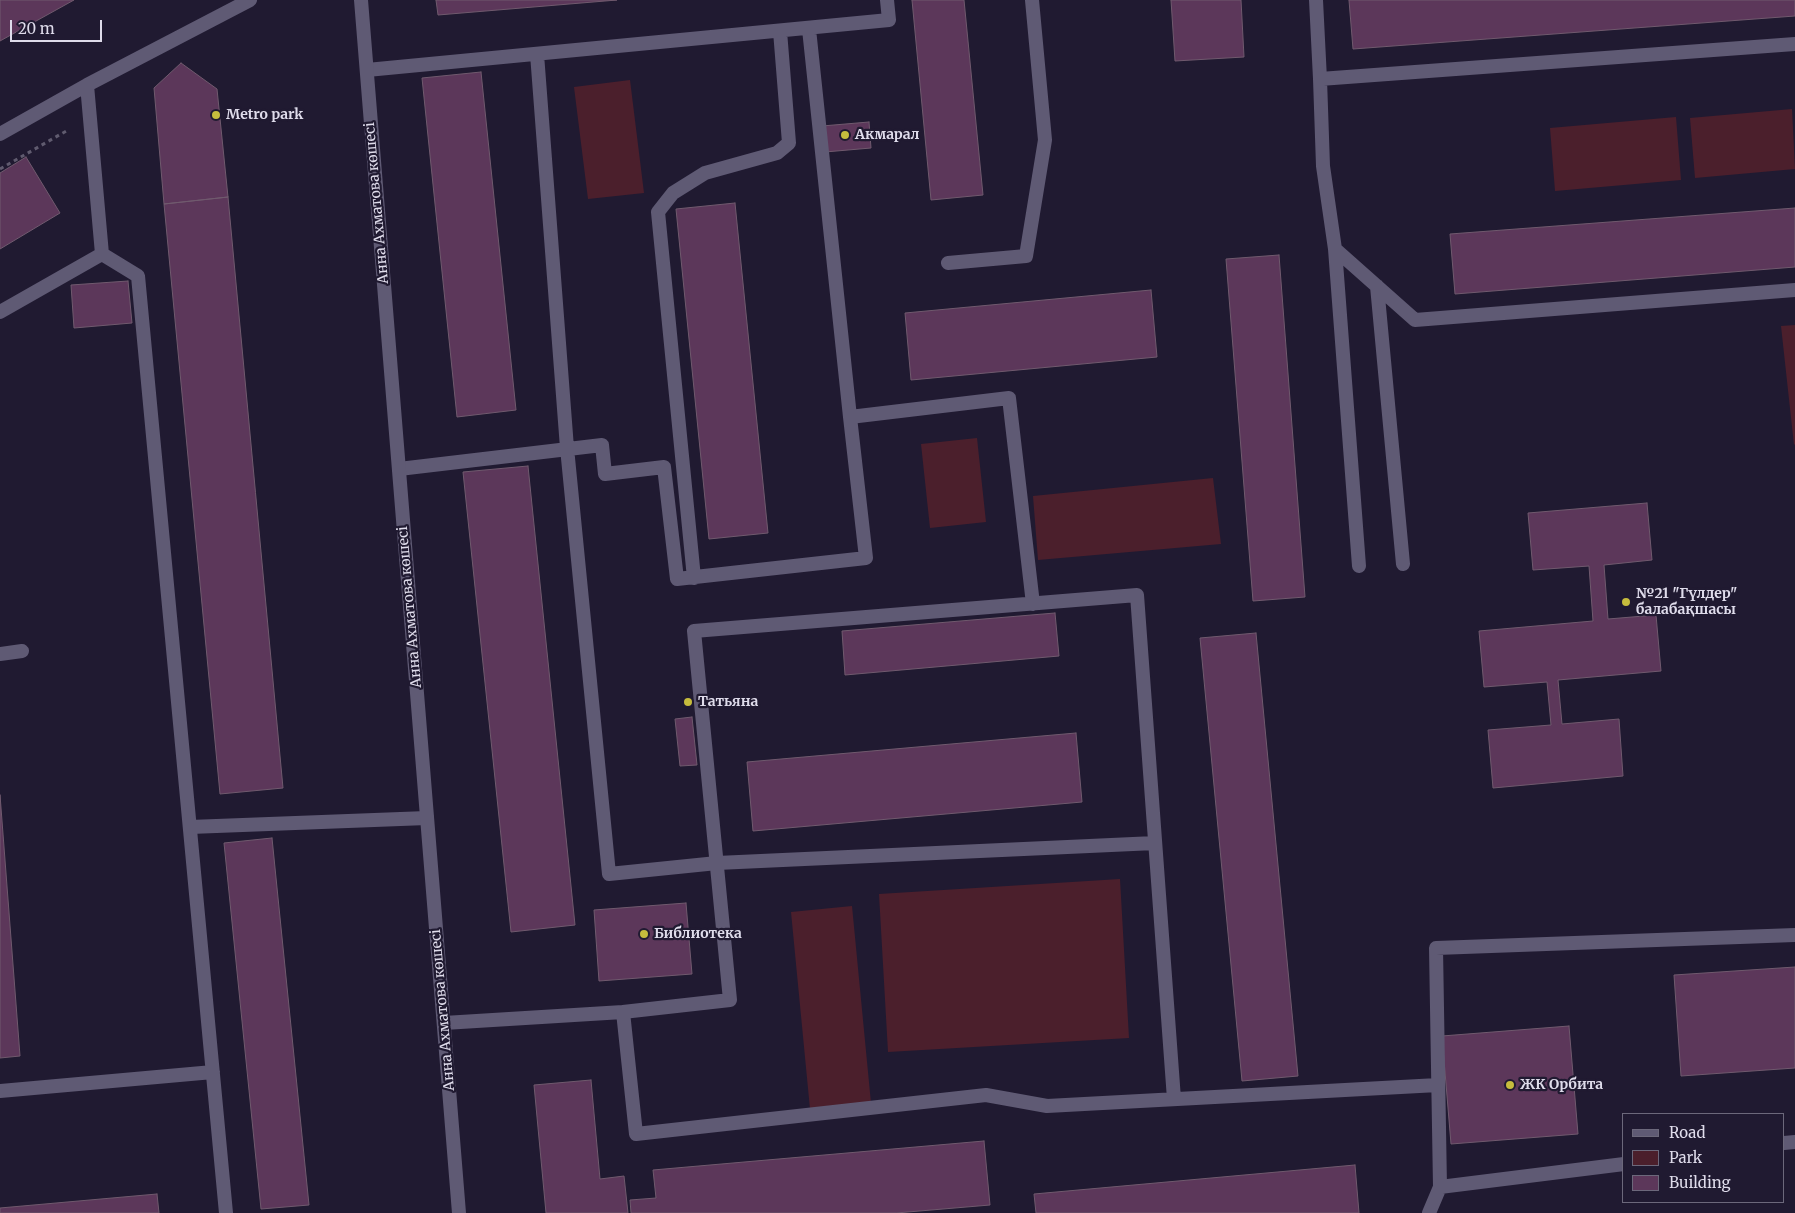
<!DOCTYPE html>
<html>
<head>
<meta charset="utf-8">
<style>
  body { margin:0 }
  #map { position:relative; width:1795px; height:1213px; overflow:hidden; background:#201a31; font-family:Merriweather,serif }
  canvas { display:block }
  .legend { position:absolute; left:1622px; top:1113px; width:162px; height:90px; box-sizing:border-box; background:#201a31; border:1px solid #6c687b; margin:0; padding:6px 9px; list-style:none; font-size:15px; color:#dfdceb }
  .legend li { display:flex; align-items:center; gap:10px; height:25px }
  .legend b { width:25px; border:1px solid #6c687b }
  .scale { position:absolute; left:10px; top:20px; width:92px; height:22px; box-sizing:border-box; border:2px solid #dfdceb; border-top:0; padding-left:6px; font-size:15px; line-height:18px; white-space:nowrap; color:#dfdceb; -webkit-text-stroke:4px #201a31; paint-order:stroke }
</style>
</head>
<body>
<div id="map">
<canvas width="1795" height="1213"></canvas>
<ul class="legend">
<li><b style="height:6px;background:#5f5a74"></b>Road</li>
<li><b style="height:14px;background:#4b1f2c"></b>Park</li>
<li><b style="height:14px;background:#5c375a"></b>Building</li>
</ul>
<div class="scale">20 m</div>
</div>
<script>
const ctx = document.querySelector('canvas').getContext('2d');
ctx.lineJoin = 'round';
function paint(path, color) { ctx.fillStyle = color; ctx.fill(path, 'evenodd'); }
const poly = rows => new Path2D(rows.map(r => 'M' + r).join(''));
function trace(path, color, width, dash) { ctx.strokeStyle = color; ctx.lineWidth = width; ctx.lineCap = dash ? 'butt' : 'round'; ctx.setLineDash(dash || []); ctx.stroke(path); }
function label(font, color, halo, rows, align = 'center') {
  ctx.font = font + ' Merriweather,serif'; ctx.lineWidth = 4.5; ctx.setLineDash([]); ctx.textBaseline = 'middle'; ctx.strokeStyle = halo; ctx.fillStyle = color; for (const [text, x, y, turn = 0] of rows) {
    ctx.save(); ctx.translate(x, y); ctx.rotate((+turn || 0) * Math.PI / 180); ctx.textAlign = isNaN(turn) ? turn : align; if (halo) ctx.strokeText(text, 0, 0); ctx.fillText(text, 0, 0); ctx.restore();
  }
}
const green = poly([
  [630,80,644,193,588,199,574,87],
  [1792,109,1795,169,1695,178,1690,118],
  [1676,117,1681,180,1555,191,1550,128],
  [1795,325,1795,444,1794,445,1781,326],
  [977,438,986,522,930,528,921,444],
  [1213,478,1221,544,1038,560,1033,496],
  [1120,879,1129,1038,888,1052,879,894],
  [852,906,871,1103,810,1109,791,912]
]);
const building = poly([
  [0,0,74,0,0,41,0,0],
  [436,0,617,0,438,15,436,0],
  [912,0,964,0,983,195,931,200,912,0],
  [1171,0,1241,0,1244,57,1175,61,1171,0],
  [1349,0,1795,0,1795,16,1353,49,1349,0],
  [181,63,217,89,228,197,164,204,154,88,181,63],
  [481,72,516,410,457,417,422,78,481,72],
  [869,122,871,148,825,152,822,126,869,122],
  [26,157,60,213,0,249,0,173,26,157],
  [228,197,283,788,220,794,164,204,228,197],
  [735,203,768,533,709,539,676,209,735,203],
  [1795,208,1795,267,1455,294,1450,234,1795,208],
  [1279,255,1305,597,1253,601,1226,259,1279,255],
  [128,281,132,323,74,328,71,285,128,281],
  [1151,290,1157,357,911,380,905,313,1151,290],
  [528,466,575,925,511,932,463,472,528,466],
  [1647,503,1652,560,1604,565,1608,619,1656,615,1661,671,1558,680,1562,724,1619,719,1623,776,1493,788,1488,730,1551,725,1547,682,1484,687,1479,631,1593,621,1589,566,1533,570,1528,513,1647,503],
  [1055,613,1059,656,845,675,842,631,1055,613],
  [1256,633,1298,1076,1242,1081,1200,638,1256,633],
  [692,717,697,765,680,766,675,719,692,717],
  [1076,733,1082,802,753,831,747,762,1076,733],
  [0,795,20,1056,0,1058,0,795],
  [272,838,309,1205,261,1209,224,843,272,838],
  [686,903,692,974,599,981,594,910,686,903],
  [1795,967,1795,1068,1681,1076,1674,975,1795,967],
  [1569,1026,1578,1134,1451,1144,1442,1036,1569,1026],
  [591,1080,600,1179,624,1176,628,1213,546,1213,534,1085,591,1080],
  [984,1141,990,1205,896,1213,631,1213,630,1200,656,1198,653,1170,984,1141],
  [1355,1165,1359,1213,1036,1213,1034,1194,1355,1165],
  [157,1194,159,1213,0,1213,0,1208,157,1194]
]);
const path = poly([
  [0,169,68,130]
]);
const service = poly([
  [1316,0,1320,79,1795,44],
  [809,29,850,417],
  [537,54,567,448,609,874,717,863,1155,843],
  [367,70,889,20,887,0],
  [1320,79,1323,166,1335,249,1415,320,1795,290],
  [87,85,102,254],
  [0,134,87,85,250,0],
  [1335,249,1359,566],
  [948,263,1026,256,1045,140,1032,0],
  [1377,286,1403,564],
  [0,312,102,254,138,276,226,1213],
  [399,469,602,445,605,474,664,467,677,579,866,558,850,417,1009,398,1033,604],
  [694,578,658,212,673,193,705,173,777,153,789,143,780,31],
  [0,654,22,651],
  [190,827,427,818],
  [623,1012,730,1000,694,631,1137,595,1174,1099],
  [444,1023,623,1012,636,1134,986,1095,1047,1106,1438,1085],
  [0,1091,213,1072],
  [1784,1143,1795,1142],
  [1440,1187,1436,948,1795,935],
  [1429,1213,1440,1187,1624,1164]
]);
const tertiary = poly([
  [361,0,459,1213]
]);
const markers = [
  [216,115,5,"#c6bc3d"],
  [845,135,5,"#c6bc3d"],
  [1626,602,5,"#c6bc3d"],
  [688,702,5,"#c6bc3d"],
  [644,934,5,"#c6bc3d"],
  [1510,1085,5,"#c6bc3d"]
];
const poiNames = [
  ["Metro park",226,115],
  ["Акмарал",855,135],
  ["№21 \"Гүлдер\"",1636,594],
  ["балабақшасы",1636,610],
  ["Татьяна",698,702],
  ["Библиотека",654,934],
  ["ЖК Орбита",1520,1085]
];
const streetNames = [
  ["Анна Ахматова көшесі",377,203,-95],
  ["Анна Ахматова көшесі",410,607,-95],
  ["Анна Ахматова көшесі",443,1010,-95]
];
paint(green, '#4b1f2c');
paint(building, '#5c375a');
trace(building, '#705a6e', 1);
trace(path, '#605b6f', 3, [4, 4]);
trace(service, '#5f5a74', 14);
trace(tertiary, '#5f5a74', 14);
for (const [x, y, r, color] of markers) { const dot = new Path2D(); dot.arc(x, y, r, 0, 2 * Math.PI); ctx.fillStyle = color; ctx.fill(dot); trace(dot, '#201a31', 2); }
label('bold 14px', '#dfdceb', '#201a31', poiNames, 'left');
label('14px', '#dfdceb', '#201a31', streetNames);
</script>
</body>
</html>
